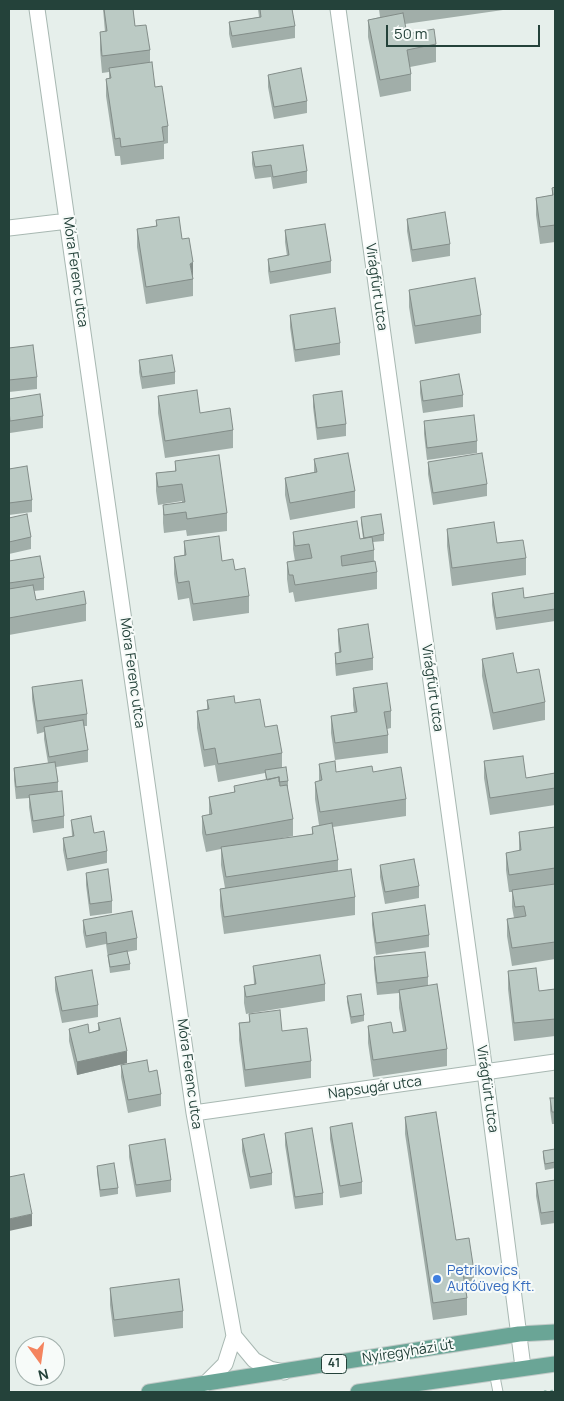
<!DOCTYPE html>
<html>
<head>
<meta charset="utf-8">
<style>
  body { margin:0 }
  #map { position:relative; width:564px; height:1401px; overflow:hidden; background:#e6efeb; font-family:Manrope,sans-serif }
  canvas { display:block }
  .frame { position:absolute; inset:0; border:10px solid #24423a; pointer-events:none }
  .north { position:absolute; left:15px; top:1336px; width:50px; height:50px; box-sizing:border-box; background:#f7fbf9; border:1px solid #a3b1ad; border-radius:50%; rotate:166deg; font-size:14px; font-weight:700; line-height:20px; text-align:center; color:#24423a }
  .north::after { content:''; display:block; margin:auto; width:18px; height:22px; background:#f4845f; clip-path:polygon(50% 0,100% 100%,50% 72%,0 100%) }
  .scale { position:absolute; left:386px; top:25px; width:154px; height:22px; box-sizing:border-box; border:2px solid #24423a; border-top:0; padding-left:6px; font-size:15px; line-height:18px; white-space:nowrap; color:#24423a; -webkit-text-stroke:4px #f7fbf9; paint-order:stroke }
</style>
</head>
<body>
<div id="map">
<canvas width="564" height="1401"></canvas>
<div class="frame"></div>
<div class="north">N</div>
<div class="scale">50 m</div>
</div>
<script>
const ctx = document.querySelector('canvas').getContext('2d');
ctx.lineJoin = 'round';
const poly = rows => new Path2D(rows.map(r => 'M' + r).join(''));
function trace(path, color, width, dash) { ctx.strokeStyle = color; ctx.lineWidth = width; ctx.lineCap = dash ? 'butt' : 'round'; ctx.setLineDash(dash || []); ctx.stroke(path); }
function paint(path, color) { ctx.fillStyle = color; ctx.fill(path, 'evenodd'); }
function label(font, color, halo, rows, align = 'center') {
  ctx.font = font + ' Manrope,sans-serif'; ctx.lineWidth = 4; ctx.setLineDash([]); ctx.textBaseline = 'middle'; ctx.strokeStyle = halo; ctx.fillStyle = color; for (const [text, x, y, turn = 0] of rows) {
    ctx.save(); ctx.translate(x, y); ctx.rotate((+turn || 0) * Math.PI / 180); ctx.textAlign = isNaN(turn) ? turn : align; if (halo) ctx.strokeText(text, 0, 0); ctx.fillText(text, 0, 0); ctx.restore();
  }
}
const path = poly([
  [544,1392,555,1391]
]);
const lane = poly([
  [494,1372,498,1392]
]);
const street = poly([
  [37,9,194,1113,234,1336,225,1364,205,1384],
  [338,9,485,1072,523,1367],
  [9,228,68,221],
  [194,1113,555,1062],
  [234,1336,254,1360,270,1369,284,1372]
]);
const primary = poly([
  [149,1392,519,1334,555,1332],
  [358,1392,555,1364]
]);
const wall = poly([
  [103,9,133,9,135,26,150,50,150,62,155,87,168,126,168,143,164,144,164,159,121,165,120,156,115,156,106,96,106,79,109,78,109,72,102,73,100,50,100,32,105,32],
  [258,9,292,9,295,26,295,38,232,48,229,34,229,22,259,17],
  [379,9,510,9,405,24,407,34,436,44,436,62,410,67,411,74,411,91,380,97,368,37,368,20,380,17],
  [268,75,307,101,307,113,274,119,268,87],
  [252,152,307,171,307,183,273,189,271,177,255,179,252,164],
  [555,187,555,242,540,244,536,215,536,198,552,195,552,188],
  [407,219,450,244,450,256,412,262,407,231],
  [156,220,182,239,193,279,193,296,146,304,137,247,137,229,156,226],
  [285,230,331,261,331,273,270,284,268,271,268,259,287,256,285,242],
  [409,290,481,315,481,333,415,344,409,307],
  [290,315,340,343,340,355,295,362,290,327],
  [9,348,37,377,37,389,9,392],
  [139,360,175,372,175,384,142,389,139,372],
  [420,381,463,395,463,407,423,413,420,393],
  [313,395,346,424,346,436,317,440,313,407],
  [158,396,200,413,233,430,233,448,165,458,158,413],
  [9,399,43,416,43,428,10,433,9,422],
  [424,421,477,441,477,453,427,460,424,434],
  [314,459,355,491,355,508,290,520,285,495,285,478,314,472],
  [175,461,227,513,227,531,187,536,186,530,164,533,163,523,163,505,182,503,182,501,158,505,156,491,156,473,175,471],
  [428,462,487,484,487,496,433,505,428,474],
  [9,469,32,500,32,512,9,515],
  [361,517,384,534,384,541,373,542,374,550,374,561,377,572,377,589,295,602,293,592,289,593,287,579,287,562,295,561,293,549,293,532,360,539,363,538,361,523],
  [9,518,31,537,31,549,9,554],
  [447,529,497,543,526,558,526,575,452,586,447,546],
  [184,541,222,561,235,570,249,596,249,613,193,621,189,598,178,600,174,574,174,557,184,555],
  [9,561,44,578,44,590,34,591,36,600,86,604,86,621,9,635],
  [492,593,524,598,555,593,555,621,496,630,492,605],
  [338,629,373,658,373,670,336,676,335,665,335,653,339,652,338,641],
  [482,659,517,673,545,702,545,720,493,730,482,676],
  [32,687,87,714,87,726,84,726,88,750,88,762,56,767,58,782,58,791,64,816,64,828,33,833,29,807,29,798,16,799,14,780,14,768,48,763,44,739,44,732,37,734,32,699],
  [353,688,391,711,391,728,387,729,388,735,388,753,335,760,331,733,331,716,354,712,353,705],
  [207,700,235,703,265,727,282,753,282,767,288,781,288,787,287,788,293,819,293,836,272,840,312,834,312,827,319,825,315,799,315,782,319,781,319,764,336,772,373,772,406,799,406,816,333,827,338,860,338,871,355,897,355,915,224,934,220,906,220,889,225,888,221,865,221,849,206,852,202,833,202,816,209,815,209,797,234,792,234,786,266,780,265,773,218,782,215,765,204,767,197,728,197,711,207,709],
  [484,761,526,778,555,773,555,805,490,815,484,778],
  [71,820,94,833,107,851,107,863,67,871,63,850,63,838,72,836],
  [555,827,555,959,512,966,507,936,507,919,514,918,512,907,512,892,509,892,506,870,506,853,519,851,519,832],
  [380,865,419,886,419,898,385,904,380,877],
  [86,873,112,901,112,913,90,916,86,885],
  [372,913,429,935,429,947,376,955,372,925],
  [83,920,137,938,137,950,127,952,130,964,130,970,110,973,106,944,86,948,83,932],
  [374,957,428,977,428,986,447,1049,447,1066,373,1077,368,1043,368,1026,393,1033,403,1031,399,1008,399,993,377,995,374,969],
  [253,966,325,984,325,1001,246,1014,244,1003,244,986,254,984],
  [508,971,539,991,555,989,555,1036,514,1041,508,989],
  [55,977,98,1005,98,1017,62,1023,55,990],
  [347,996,364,1015,364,1021,351,1024,347,1002],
  [249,1014,282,1031,311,1061,311,1078,245,1087,239,1040,239,1023,249,1022],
  [98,1023,127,1063,77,1075,69,1041,69,1029,89,1033,98,1030],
  [121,1065,149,1072,161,1094,161,1106,128,1113,121,1077],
  [550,1098,555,1098,555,1124,552,1124,550,1110],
  [405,1117,456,1240,474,1271,474,1288,466,1290,467,1298,467,1315,433,1320,405,1134],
  [330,1127,362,1182,362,1194,340,1198,330,1139],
  [285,1133,323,1193,323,1205,295,1209,285,1145],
  [242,1139,272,1173,272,1185,250,1189,242,1151],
  [129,1145,171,1180,171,1192,136,1197,129,1157],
  [555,1149,555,1168,545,1170,543,1157,543,1151],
  [97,1166,118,1188,118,1194,100,1197,97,1172],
  [555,1180,555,1223,541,1225,536,1196,536,1183],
  [110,1288,183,1311,183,1328,114,1337,110,1305]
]);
const shadedWall = poly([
  [193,262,193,280,190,264],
  [127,1051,127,1063,77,1075,77,1062],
  [32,1214,32,1226,9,1231,9,1219]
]);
const building = poly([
  [104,9,133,9,135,26,146,25,150,50,102,56,100,32,107,31,104,9],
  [260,9,292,9,295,26,232,36,229,22,261,17,260,9],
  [403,13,407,34,434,29,436,44,407,50,411,74,380,80,368,20,403,13],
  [152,62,155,87,162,86,168,126,162,127,164,141,121,147,120,138,115,139,106,79,111,78,109,68,152,62],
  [301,68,307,101,274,107,268,75,301,68],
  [303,145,307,171,273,177,271,165,255,167,252,152,303,145],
  [555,187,555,225,540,227,536,198,553,195,552,188,555,187],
  [445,212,450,244,412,250,407,219,445,212],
  [179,217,182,239,189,238,193,262,190,264,193,279,146,287,137,229,157,226,156,220,179,217],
  [325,224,331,261,270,272,268,259,289,255,285,230,325,224],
  [475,278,481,315,415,326,409,290,475,278],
  [335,308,340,343,295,350,290,315,335,308],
  [33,345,37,377,9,380,9,348,33,345],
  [172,355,175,372,142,377,139,360,172,355],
  [459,374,463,395,423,401,420,381,459,374],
  [197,390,200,413,230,408,233,430,165,441,158,396,197,390],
  [342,391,346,424,317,428,313,395,342,391],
  [40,394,43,416,10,421,9,410,9,399,40,394],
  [474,415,477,441,427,448,424,421,474,415],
  [348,453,355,491,290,503,285,478,317,472,314,459,348,453],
  [482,453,487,484,433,493,428,462,482,453],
  [219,455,227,513,187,519,186,512,164,515,163,505,185,502,182,484,158,487,156,473,176,471,175,461,219,455],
  [27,466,32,500,9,503,9,469,27,466],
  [27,514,31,537,9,542,9,518,27,514],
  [381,514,384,534,364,538,361,517,381,514],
  [357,521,360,539,372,537,374,550,341,556,342,566,375,561,377,572,295,585,293,575,289,575,287,562,312,558,309,544,295,546,293,532,357,521],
  [494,522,497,543,523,540,526,558,452,568,447,529,494,522],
  [219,536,222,561,233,559,235,570,245,568,249,596,193,604,189,581,178,583,174,557,186,555,184,541,219,536],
  [40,556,44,578,9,583,9,561,40,556],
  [33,585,36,600,84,591,86,604,9,618,9,589,33,585],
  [523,588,524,598,555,593,555,609,496,618,492,593,523,588],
  [368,624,373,658,336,664,335,653,341,652,338,629,368,624],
  [513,653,517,673,539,669,545,702,493,713,482,659,513,653],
  [82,680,87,714,37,721,32,687,82,680],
  [387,683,391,711,384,712,388,735,335,743,331,716,357,712,353,688,387,683],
  [234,696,235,703,260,699,265,727,277,725,282,753,218,764,215,748,204,750,197,711,209,709,207,700,234,696],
  [83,720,88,750,49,757,44,727,83,720],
  [523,756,526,778,555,773,555,788,490,798,484,761,523,756],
  [335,761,336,772,372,766,373,772,401,767,406,799,320,812,315,782,322,780,319,764,335,761],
  [55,762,58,782,16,787,14,768,55,762],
  [286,767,288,781,279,782,279,777,267,780,265,770,286,767],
  [279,777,280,786,287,785,293,819,206,835,202,816,212,814,209,797,235,792,234,786,279,777],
  [62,791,64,816,33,821,29,795,62,791],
  [91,816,94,833,104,831,107,851,67,859,63,838,74,836,71,820,91,816],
  [332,823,338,860,226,877,221,847,313,834,312,827,332,823],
  [555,827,555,868,509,875,506,853,521,850,519,832,555,827],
  [414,859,419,886,385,892,380,865,414,859],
  [108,869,112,901,90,904,86,873,108,869],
  [351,869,355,897,224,917,220,889,351,869],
  [555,884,555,942,512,948,507,919,526,916,524,906,515,907,512,890,555,884],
  [425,905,429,935,376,943,372,913,425,905],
  [132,911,137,938,107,944,106,932,86,936,83,920,132,911],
  [127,951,130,964,110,967,108,955,127,951],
  [425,952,428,977,377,983,374,957,425,952],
  [320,955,325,984,246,997,244,986,256,984,253,966,320,955],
  [536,968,539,991,555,989,555,1019,514,1023,508,971,536,968],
  [92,970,98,1005,62,1011,55,977,92,970],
  [437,984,447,1049,373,1060,368,1026,391,1022,393,1033,406,1031,399,990,437,984],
  [361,994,364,1015,351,1017,347,996,361,994],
  [280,1010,282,1031,307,1028,311,1061,245,1070,239,1023,250,1022,249,1014,280,1010],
  [120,1018,127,1051,77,1062,69,1029,88,1024,89,1033,100,1030,98,1023,120,1018],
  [147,1060,149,1072,157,1070,161,1094,128,1100,121,1065,147,1060],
  [550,1098,555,1098,555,1112,552,1112,550,1098],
  [436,1112,456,1240,469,1238,474,1271,463,1273,467,1298,433,1303,405,1117,436,1112],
  [352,1123,362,1182,340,1186,330,1127,352,1123],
  [312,1128,323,1193,295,1197,285,1133,312,1128],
  [264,1134,272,1173,250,1177,242,1139,264,1134],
  [165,1139,171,1180,136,1185,129,1145,165,1139],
  [555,1149,555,1162,545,1164,543,1151,555,1149],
  [114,1163,118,1188,100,1190,97,1166,114,1163],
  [24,1174,32,1214,9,1219,9,1177,24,1174],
  [555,1180,555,1211,541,1213,536,1183,555,1180],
  [179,1279,183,1311,114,1320,110,1288,179,1279]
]);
const markers = [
  [437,1279,5,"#3f7fe0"]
];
const shields = [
  [334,1364,25]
];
const shieldNames = [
  ["41",334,1364]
];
const streetNames = [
  ["Móra Ferenc utca",75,272,82],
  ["Virágfürt utca",376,287,82],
  ["Móra Ferenc utca",132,673,82],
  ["Virágfürt utca",432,688,82],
  ["Móra Ferenc utca",189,1074,82],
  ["Napsugár utca",375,1088,-8],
  ["Virágfürt utca",487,1089,82],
  ["Nyíregyházi út",408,1352,-9]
];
const shopNames = [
  ["Petrikovics",447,1271],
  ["Autóüveg Kft.",447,1287]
];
trace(lane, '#a8b8b2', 11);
trace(street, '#a8b8b2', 17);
trace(primary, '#c2cac8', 17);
trace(path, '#86b3a5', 3, [2.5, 4]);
trace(lane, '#fff', 9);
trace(street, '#fff', 15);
trace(primary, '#6aa596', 15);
paint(wall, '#a1aea9');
paint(shadedWall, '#838d89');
paint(building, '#bbcac4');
trace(building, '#838d89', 1);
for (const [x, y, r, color] of markers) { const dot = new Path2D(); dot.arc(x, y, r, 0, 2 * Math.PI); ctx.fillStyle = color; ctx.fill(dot); trace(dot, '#f7fbf9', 2); }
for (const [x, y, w] of shields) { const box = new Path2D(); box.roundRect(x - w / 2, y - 9.5, w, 19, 4); ctx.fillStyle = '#f7fbf9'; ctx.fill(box); trace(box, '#24423a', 1); }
label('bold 12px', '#24423a', null, shieldNames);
label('14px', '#24423a', '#f7fbf9', streetNames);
label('14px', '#366cbe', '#f7fbf9', shopNames, 'left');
</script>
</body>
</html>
